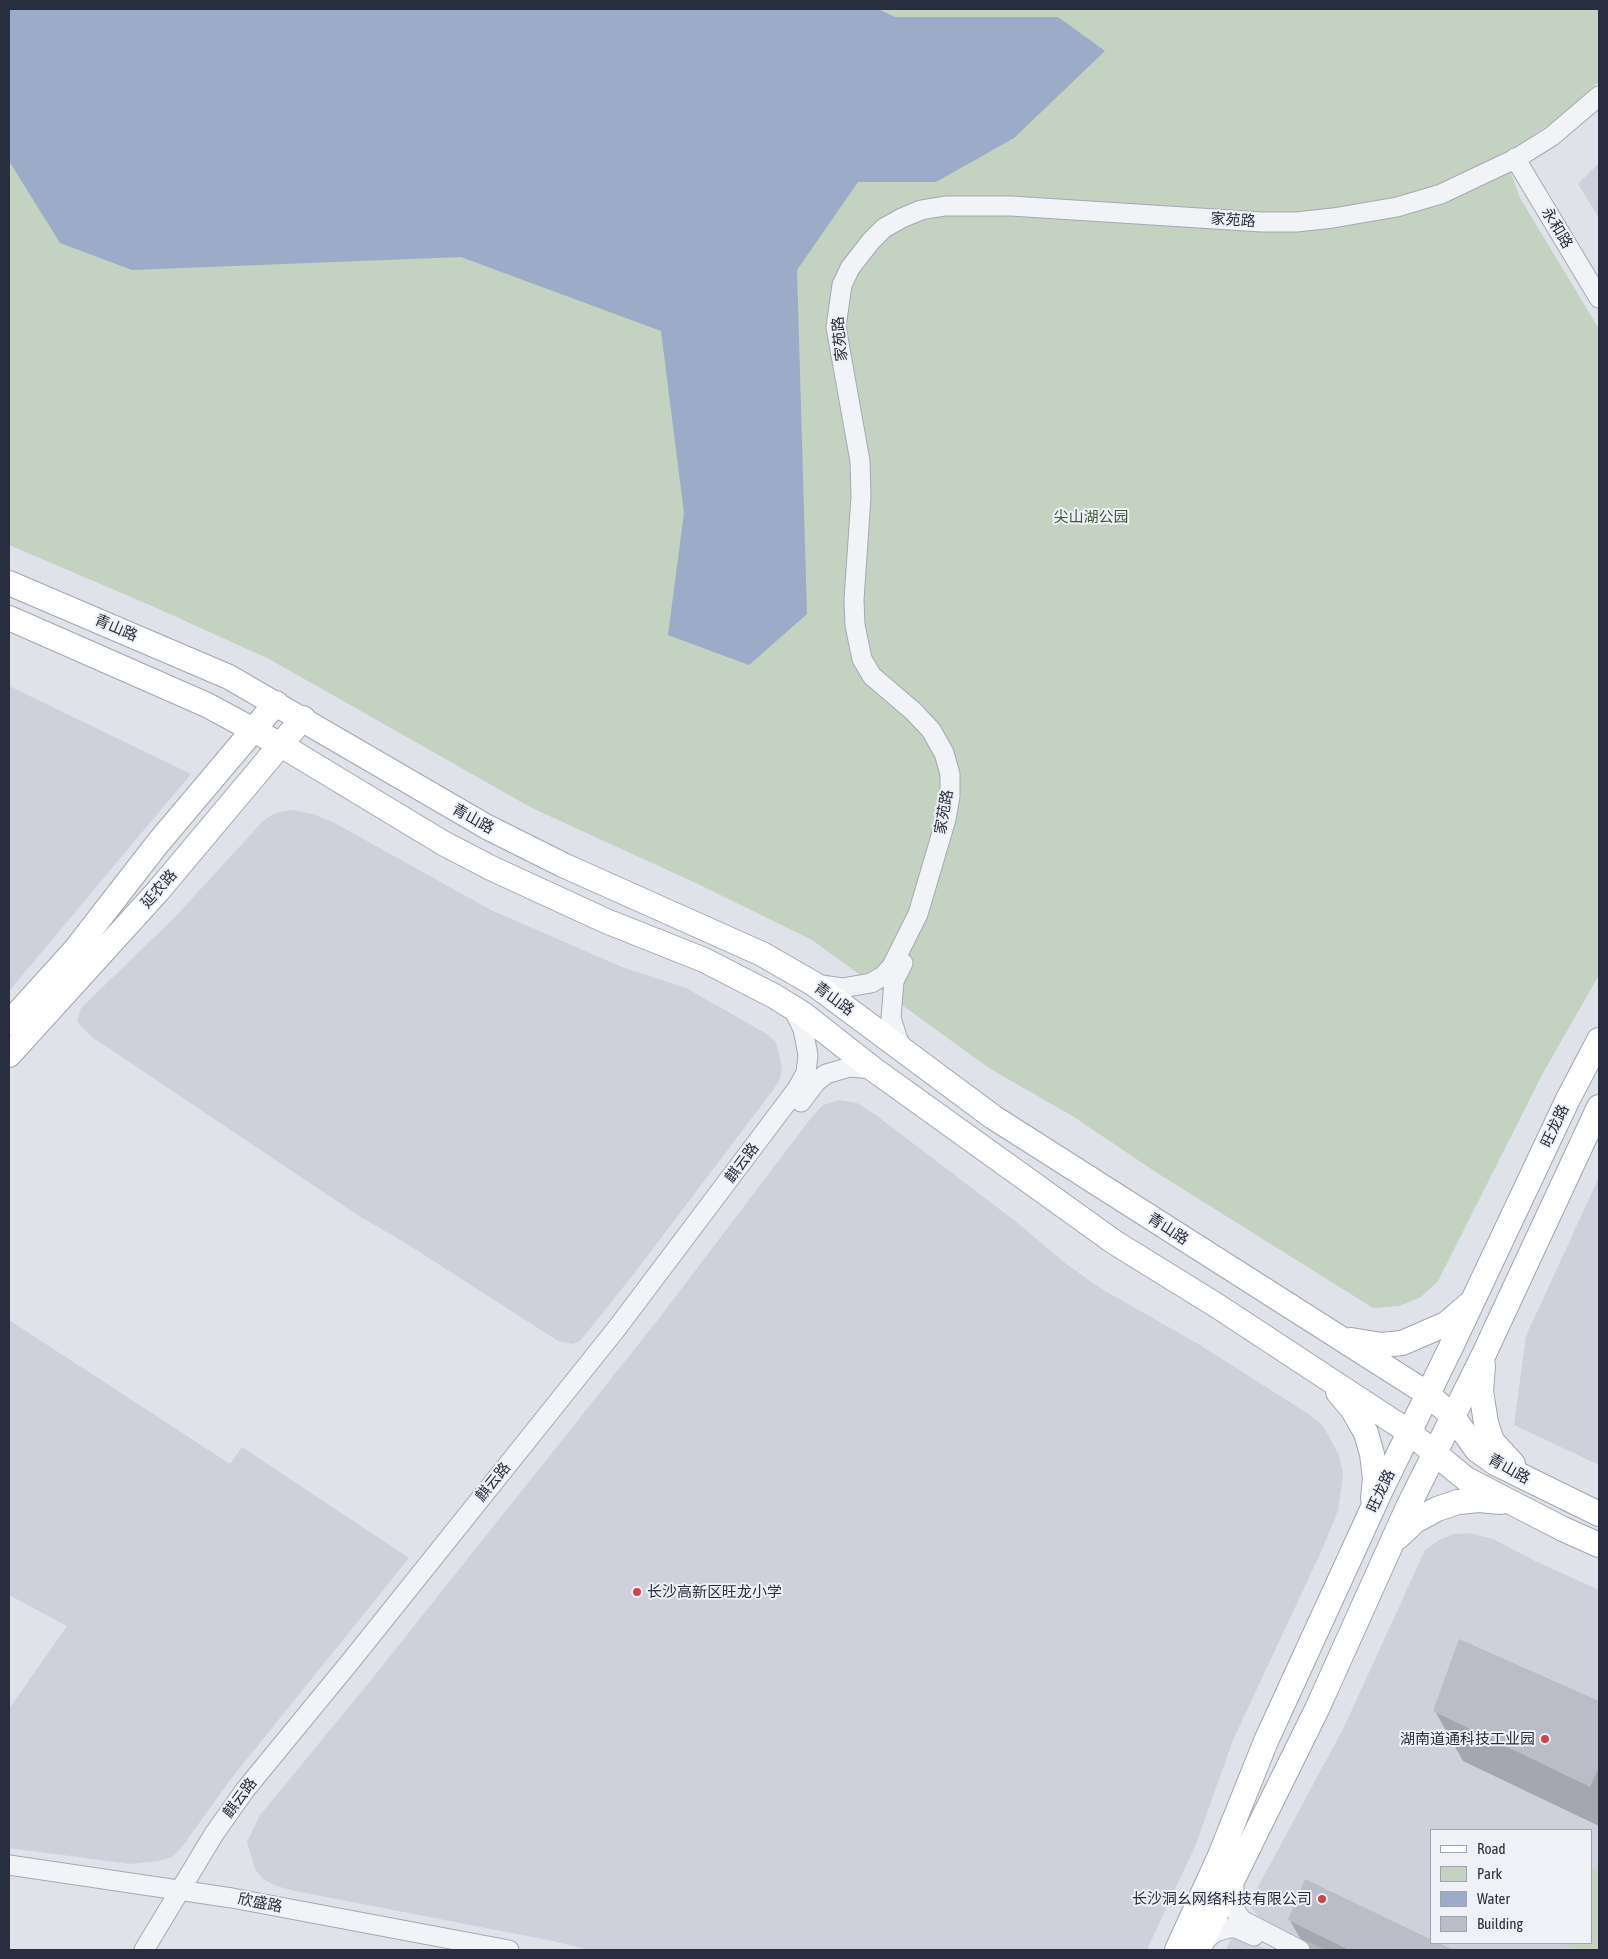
<!DOCTYPE html>
<html>
<head>
<meta charset="utf-8">
<style>
  body { margin:0 }
  #map { position:relative; width:1608px; height:1959px; overflow:hidden; background:#e0e2e9; font-family:"Asap Condensed",sans-serif }
  canvas { display:block }
  .frame { position:absolute; inset:0; border:10px solid #282e40; pointer-events:none }
  .legend { position:absolute; left:1430px; top:1829px; width:162px; height:115px; box-sizing:border-box; background:#eff1f6; border:1px solid #9fa3ad; margin:0; padding:6px 9px; list-style:none; font-size:15px; color:#282e40 }
  .legend li { display:flex; align-items:center; gap:10px; height:25px }
  .legend b { width:25px; border:1px solid #9fa3ad }
</style>
</head>
<body>
<div id="map">
<canvas width="1608" height="1959"></canvas>
<div class="frame"></div>
<ul class="legend">
<li><b style="height:6px;background:#fff"></b>Road</li>
<li><b style="height:14px;background:#c3d2c1"></b>Park</li>
<li><b style="height:14px;background:#9babc8"></b>Water</li>
<li><b style="height:14px;background:#babdc8"></b>Building</li>
</ul>
</div>
<script>
const ctx = document.querySelector('canvas').getContext('2d');
ctx.lineJoin = 'round';
function paint(path, color) { ctx.fillStyle = color; ctx.fill(path, 'evenodd'); }
const poly = rows => new Path2D(rows.map(r => 'M' + r).join(''));
function trace(path, color, width, dash) { ctx.strokeStyle = color; ctx.lineWidth = width; ctx.lineCap = dash ? 'butt' : 'round'; ctx.setLineDash(dash || []); ctx.stroke(path); }
function label(font, color, halo, rows, align = 'center') {
  ctx.font = font + ' "Asap Condensed","Noto Sans SC",sans-serif'; ctx.lineWidth = 4; ctx.setLineDash([]); ctx.textBaseline = 'middle'; ctx.strokeStyle = halo; ctx.fillStyle = color; for (const [text, x, y, turn = 0] of rows) {
    ctx.save(); ctx.translate(x, y); ctx.rotate((+turn || 0) * Math.PI / 180); ctx.textAlign = isNaN(turn) ? turn : align; if (halo) ctx.strokeText(text, 0, 0); ctx.fillText(text, 0, 0); ctx.restore();
  }
}
const built = poly([
  [1599,163,1599,218,1578,184],
  [9,686,191,774,9,991],
  [292,810,313,814,333,822,491,910,622,967,686,988,767,1034,776,1042,782,1067,780,1079,773,1090,633,1275,580,1341,573,1344,558,1341,407,1244,359,1216,92,1037,77,1022,81,1008,175,917,264,820,276,813],
  [839,1100,857,1103,876,1115,1019,1224,1065,1263,1100,1288,1200,1345,1307,1413,1323,1426,1339,1455,1343,1474,1338,1511,1321,1552,1233,1740,1196,1844,1147,1950,589,1950,553,1941,295,1891,276,1886,263,1879,255,1869,247,1842,260,1815,363,1690,657,1321,811,1118,823,1105],
  [1599,1177,1599,1465,1514,1425,1526,1336],
  [9,1320,230,1464,242,1447,409,1558,230,1780,182,1847,172,1857,158,1861,130,1864,9,1848,9,1709,67,1626,9,1595],
  [1470,1533,1493,1539,1535,1561,1599,1590,1599,1950,1325,1950,1260,1918,1251,1908,1252,1898,1344,1727,1425,1550,1439,1540,1454,1534],
  [1432,1830,1592,1830,1592,1943,1432,1943],
  [1236,1938,1242,1938,1268,1950,1226,1950,1230,1940]
]);
const green = poly([
  [9,9,1599,9,1599,82,1562,116,1504,154,1520,198,1599,329,1599,975,1543,1073,1438,1281,1421,1297,1399,1306,1373,1308,1154,1171,1074,1117,989,1068,812,940,700,885,532,808,269,659,152,606,9,545],
  [1592,1867,1599,1871,1599,1950,1579,1950,1561,1943,1592,1943]
]);
const water = poly([
  [9,9,878,9,895,17,1058,17,1105,51,1014,138,936,182,858,182,797,270,807,614,749,665,668,635,684,513,661,331,461,257,132,270,60,243,9,161]
]);
const shadow = poly([
  [1460,1641,1599,1703,1599,1826,1463,1761,1435,1711],
  [1289,1919,1435,1943,1451,1950,1307,1950]
]);
const building = poly([
  [1459,1639,1599,1701,1599,1767,1590,1787,1433,1711],
  [1305,1879,1432,1940,1432,1943,1438,1943,1454,1950,1349,1950,1288,1920]
]);
const minor = poly([
  [1515,158,1599,298],
  [903,963,894,981,891,1018,898,1040,904,1050],
  [815,984,842,988,871,983,883,976,892,966,918,914,946,819,950,796,950,774,944,753,931,730,913,711,872,676,862,659,855,625,854,600,861,497,860,461,836,327,842,285,850,268,871,241,884,228,902,218,921,210,945,206,1011,206,1262,222,1296,222,1333,218,1397,207,1441,194,1517,158,1552,136,1599,96],
  [801,1102,816,1082,826,1074,850,1067,873,1069],
  [9,1865,232,1898,509,1950],
  [1234,1878,1234,1904,1236,1912,1242,1920,1300,1950],
  [1202,1943,1215,1932,1229,1928,1236,1928,1254,1936],
  [144,1950,214,1834,245,1790,350,1662,617,1328,797,1089,806,1073,808,1055,803,1029,792,1007]
]);
const major = poly([
  [9,583,229,677,487,827,563,865,762,954,814,984,993,1117,1428,1394,1453,1417,1477,1450,1495,1463,1599,1514],
  [9,618,207,705,281,745,443,843,491,868,606,921,704,960,774,996,803,1014,873,1069,1114,1242,1219,1307,1409,1432,1466,1479,1563,1529,1599,1545],
  [9,1023,75,950,158,843,276,703],
  [9,1055,158,891,303,718],
  [1351,1340,1381,1345,1402,1343,1446,1324,1468,1305],
  [1483,1365,1481,1391,1486,1423,1492,1441,1513,1464],
  [1338,1392,1353,1410,1366,1433,1372,1454,1375,1478,1373,1499],
  [1398,1537,1415,1521,1437,1509,1458,1502,1479,1500,1501,1502],
  [1177,1950,1219,1858,1266,1741,1381,1490,1451,1347,1568,1099,1599,1040],
  [1198,1950,1317,1709,1408,1507,1484,1354,1599,1107]
]);
const markers = [
  [637,1592,5,"#cd4548"],
  [1545,1739,5,"#cd4548"],
  [1322,1899,5,"#cd4548"]
];
const streetNames = [
  ["家苑路",1233,220,4],
  ["永和路",1557,228,59],
  ["家苑路",840,339,-95],
  ["青山路",116,628,23],
  ["家苑路",944,812,-80],
  ["青山路",473,819,29],
  ["延农路",159,889,-48],
  ["青山路",834,999,36],
  ["旺龙路",1555,1126,-65],
  ["麒云路",742,1163,-53],
  ["青山路",1168,1229,33],
  ["青山路",1509,1469,29],
  ["麒云路",493,1482,-51],
  ["旺龙路",1381,1491,-65],
  ["麒云路",240,1798,-53],
  ["欣盛路",260,1903,11]
];
const parkNames = [
  ["尖山湖公园",1091,517]
];
const poiNames = [
  ["长沙高新区旺龙小学",647,1592,"left"],
  ["湖南道通科技工业园",1535,1739],
  ["长沙洞幺网络科技有限公司",1312,1899]
];
paint(built, '#ced1db');
paint(green, '#c3d2c1');
paint(water, '#9babc8');
paint(shadow, '#0003');
paint(building, '#babdc8');
trace(minor, '#a5a8b3', 21);
trace(major, '#9fa5b4', 26);
trace(minor, '#f2f3f7', 19);
trace(major, '#fff', 24);
for (const [x, y, r, color] of markers) { const dot = new Path2D(); dot.arc(x, y, r, 0, 2 * Math.PI); ctx.fillStyle = color; ctx.fill(dot); trace(dot, '#eff1f6', 2); }
label('15px', '#282e40', '#eff1f6', streetNames);
label('15px', '#385b36', '#eff1f6', parkNames);
label('15px', '#282e40', '#eff1f6', poiNames, 'right');
</script>
</body>
</html>
